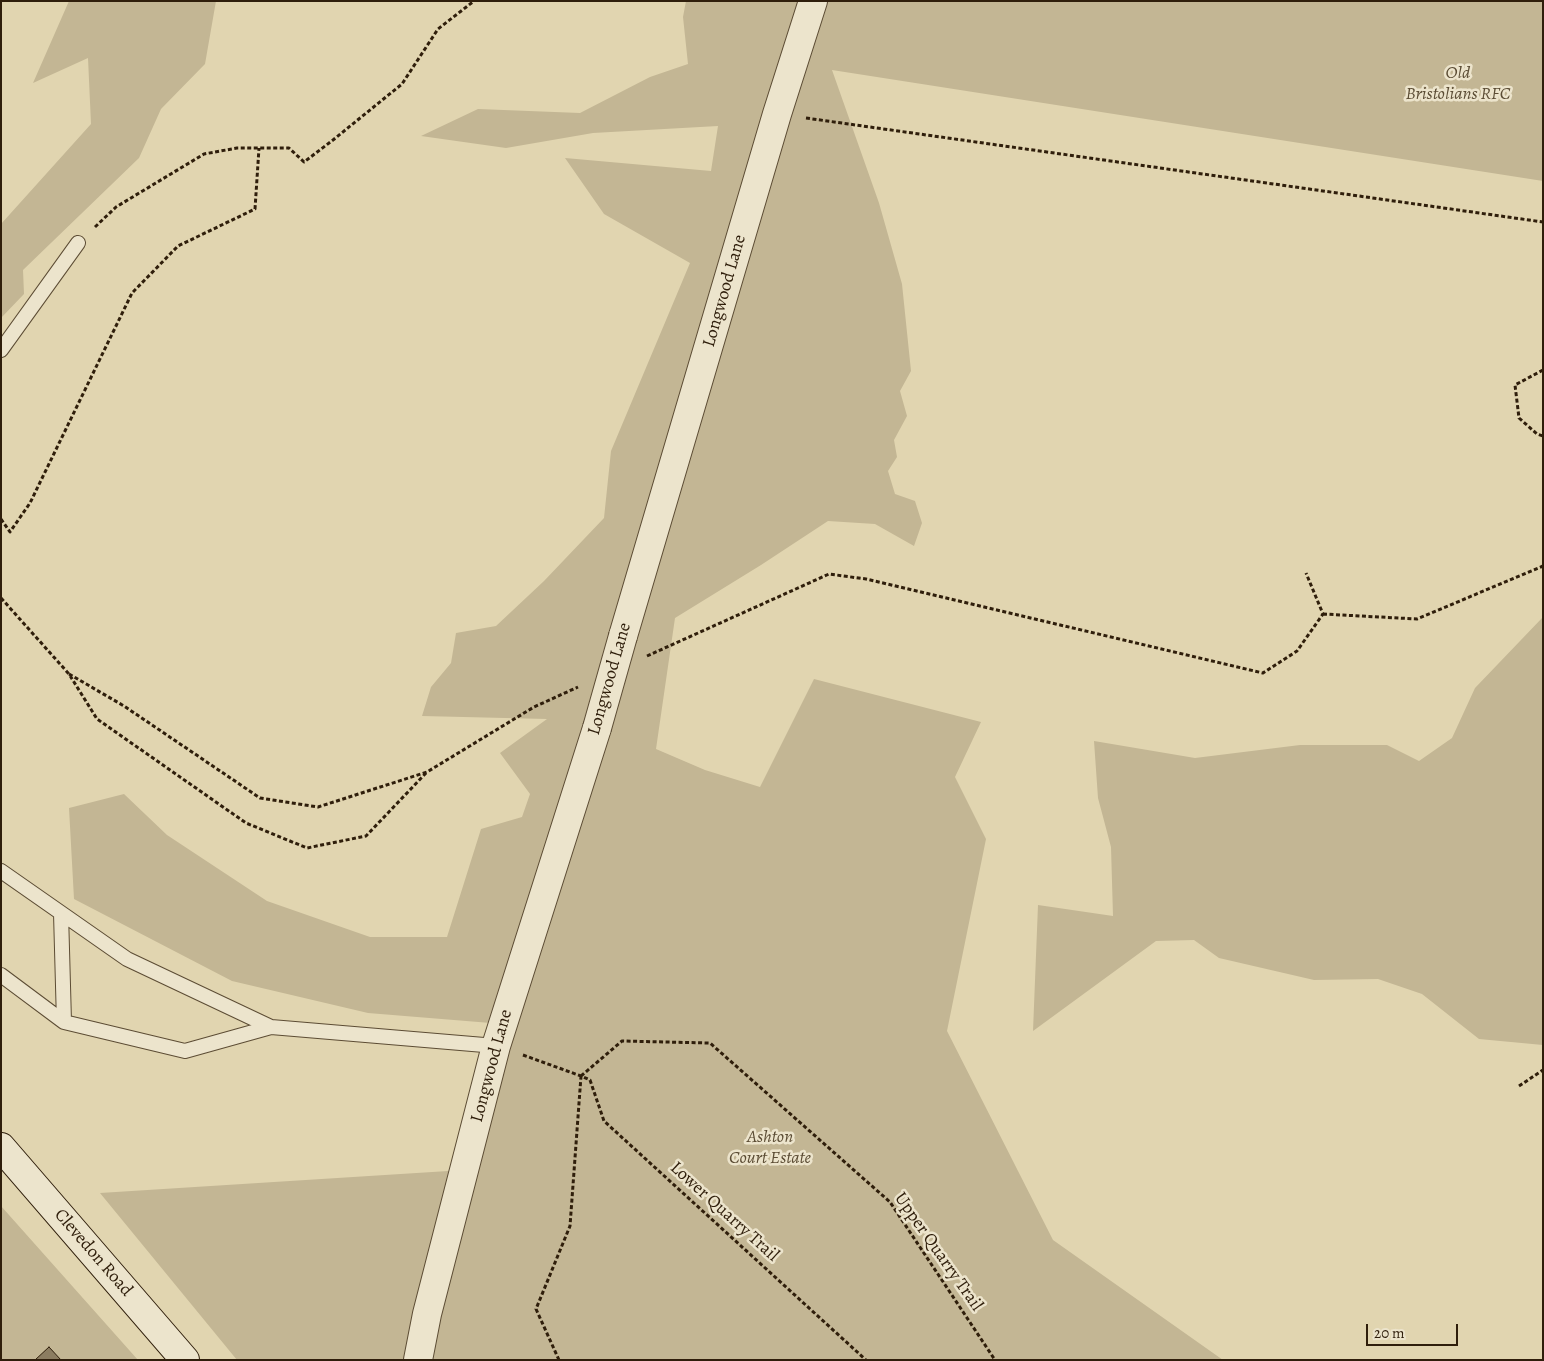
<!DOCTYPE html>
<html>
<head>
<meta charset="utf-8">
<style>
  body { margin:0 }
  #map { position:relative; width:1544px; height:1361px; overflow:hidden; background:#e1d5b0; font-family:Alegreya,serif }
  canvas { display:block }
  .frame { position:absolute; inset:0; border:2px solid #2f1e0b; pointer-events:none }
  .scale { position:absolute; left:1366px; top:1324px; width:92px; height:22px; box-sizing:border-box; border:2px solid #2f1e0b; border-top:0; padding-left:6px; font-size:15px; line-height:18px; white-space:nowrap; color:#2f1e0b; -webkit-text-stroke:4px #ece4cc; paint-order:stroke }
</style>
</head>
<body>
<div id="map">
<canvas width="1544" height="1361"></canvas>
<div class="frame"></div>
<div class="scale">20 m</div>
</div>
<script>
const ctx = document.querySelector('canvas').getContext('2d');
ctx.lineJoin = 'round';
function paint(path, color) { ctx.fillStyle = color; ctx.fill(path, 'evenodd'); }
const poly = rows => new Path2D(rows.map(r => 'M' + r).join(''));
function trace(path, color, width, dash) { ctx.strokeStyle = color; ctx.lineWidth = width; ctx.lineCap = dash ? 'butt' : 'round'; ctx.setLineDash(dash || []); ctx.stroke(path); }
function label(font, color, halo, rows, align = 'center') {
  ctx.font = font + ' Alegreya,serif'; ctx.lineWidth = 5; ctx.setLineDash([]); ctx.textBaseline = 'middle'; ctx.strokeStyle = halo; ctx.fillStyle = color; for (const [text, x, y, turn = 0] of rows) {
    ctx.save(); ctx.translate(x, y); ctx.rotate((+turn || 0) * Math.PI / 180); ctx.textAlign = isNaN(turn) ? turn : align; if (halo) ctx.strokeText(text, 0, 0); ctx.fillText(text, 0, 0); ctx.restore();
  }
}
const green = poly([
  [69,1,216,1,205,64,161,109,139,158,23,270,24,294,1,318,1,224,91,124,88,58,33,83],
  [686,1,1543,1,1543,181,832,70,879,203,902,284,911,371,900,391,907,416,894,440,897,457,888,471,895,494,915,501,922,523,914,546,875,524,828,521,761,565,675,618,656,749,705,770,760,787,814,679,981,722,955,777,986,839,947,1031,1053,1240,1223,1360,237,1360,100,1193,464,1170,503,1024,368,1013,232,981,74,899,69,808,124,794,167,835,267,901,370,937,447,937,481,829,522,817,530,794,500,753,547,719,422,716,431,687,451,663,456,633,496,626,544,581,604,518,611,451,690,263,604,214,565,158,711,171,718,126,593,133,506,148,421,136,478,109,580,113,650,77,688,64,683,17],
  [1543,617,1543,1045,1479,1039,1422,994,1378,979,1314,980,1219,958,1194,940,1156,941,1033,1031,1038,905,1113,916,1111,847,1098,798,1094,741,1195,758,1300,745,1387,745,1419,761,1452,738,1475,688],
  [1,1206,138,1360,1,1360]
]);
const building = poly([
  [49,1347,61,1360,35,1360,49,1347]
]);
const path = poly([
  [806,118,1543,222],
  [95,227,116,207,204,154,237,148,289,148,304,162,333,140,402,84,438,29,474,1],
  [1543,370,1515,385,1519,418,1537,434,1543,436],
  [1,519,10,532,30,503,132,293,178,246,255,209,259,148],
  [1,598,69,674,97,719,246,823,307,848,366,836,426,773],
  [1323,614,1417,619,1543,566],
  [647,656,829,574,866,579,1263,673,1297,651,1323,614,1306,573],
  [69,674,124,706,260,798,318,807,427,772,534,707,578,687],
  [523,1055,581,1076,590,1080,604,1121,866,1360],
  [581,1076,622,1041,710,1043,890,1202,995,1360],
  [1519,1086,1543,1070],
  [559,1360,536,1309,570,1226,581,1076]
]);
const lane = poly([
  [1,350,78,243],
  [1,871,127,959,271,1027,496,1046],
  [61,913,64,1022],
  [1,975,64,1022,185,1051,271,1027]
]);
const street = poly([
  [623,636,777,114,813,1],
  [418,1360,427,1314,496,1046,597,728]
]);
const secondary = poly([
  [1,1147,185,1360]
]);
const streetBridge = poly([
  [597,728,623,636]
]);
const parkNames = [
  ["Old",1458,74],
  ["Bristolians RFC",1458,95],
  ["Ashton",770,1138],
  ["Court Estate",770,1159]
];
const streetNames = [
  ["Longwood Lane",725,291,-74],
  ["Longwood Lane",610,679,-74],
  ["Longwood Lane",492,1066,-75],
  ["Lower Quarry Trail",724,1212,42],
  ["Upper Quarry Trail",938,1252,55],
  ["Clevedon Road",93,1253,49]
];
paint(green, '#c3b694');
paint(building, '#8c7d61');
trace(building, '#2f1e0b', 1);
trace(lane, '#5c4c34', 16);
trace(street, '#5c4c34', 30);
trace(secondary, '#2f1e0b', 30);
trace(path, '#2f1e0b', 3, [4, 2.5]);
trace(lane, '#ece4cc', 14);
trace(street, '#ece4cc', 28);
trace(secondary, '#ece4cc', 28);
trace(streetBridge, '#5c4c34', 30, []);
trace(streetBridge, '#ece4cc', 28);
label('italic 18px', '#5b4c34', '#ece4cc', parkNames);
label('18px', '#2f1e0b', '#ece4cc', streetNames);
</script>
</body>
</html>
